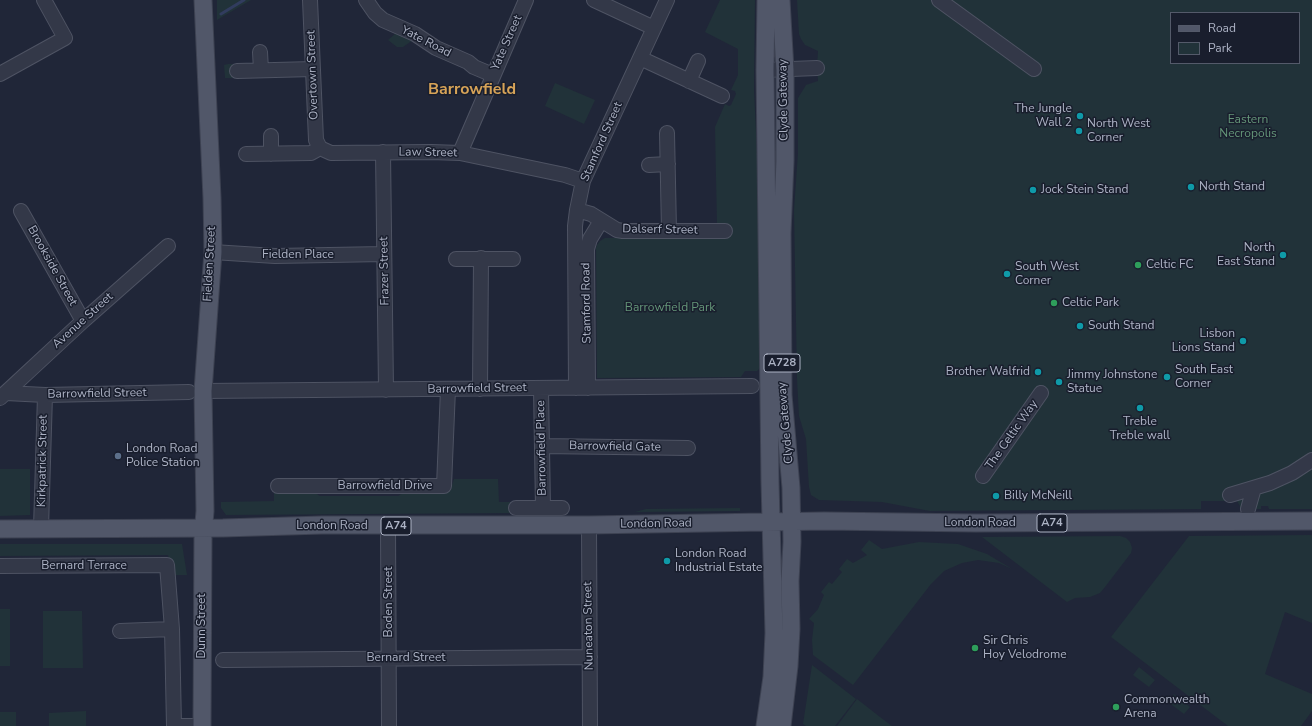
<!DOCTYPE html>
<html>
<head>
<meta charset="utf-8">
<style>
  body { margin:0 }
  #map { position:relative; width:1312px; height:726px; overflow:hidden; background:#202638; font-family:"Nunito Sans",sans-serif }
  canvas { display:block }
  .legend { position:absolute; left:1170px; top:12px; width:130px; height:52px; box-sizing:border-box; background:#191e2d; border:1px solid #545a6a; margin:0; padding:5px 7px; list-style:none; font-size:12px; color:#adb3c5 }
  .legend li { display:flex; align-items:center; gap:8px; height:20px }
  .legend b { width:20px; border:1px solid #545a6a }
</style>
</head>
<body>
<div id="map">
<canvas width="1312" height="726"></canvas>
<ul class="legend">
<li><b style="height:5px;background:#515769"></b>Road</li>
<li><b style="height:11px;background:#213239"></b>Park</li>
</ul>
</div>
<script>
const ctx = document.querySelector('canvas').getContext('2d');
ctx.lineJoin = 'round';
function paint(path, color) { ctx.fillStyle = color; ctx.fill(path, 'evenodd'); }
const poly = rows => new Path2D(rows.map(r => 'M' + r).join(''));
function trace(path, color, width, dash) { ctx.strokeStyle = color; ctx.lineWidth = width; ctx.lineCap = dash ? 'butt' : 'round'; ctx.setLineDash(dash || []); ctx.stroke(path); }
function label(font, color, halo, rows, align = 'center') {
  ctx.font = font + ' "Nunito Sans",sans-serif'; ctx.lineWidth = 3; ctx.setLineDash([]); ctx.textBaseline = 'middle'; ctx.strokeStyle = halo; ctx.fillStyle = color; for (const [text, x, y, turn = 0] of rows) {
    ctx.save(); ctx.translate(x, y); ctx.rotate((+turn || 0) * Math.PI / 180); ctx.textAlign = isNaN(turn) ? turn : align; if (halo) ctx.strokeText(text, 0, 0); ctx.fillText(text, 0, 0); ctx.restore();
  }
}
const green = poly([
  [217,0,251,0,217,20],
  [720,0,755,0,754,90,757,153,760,195,761,367,757,371,745,371,741,377,597,378,596,248,597,245,600,241,605,238,727,238,727,225,717,226,715,127,725,104,729,106,731,105,736,94,735,91,731,90,738,75,738,49,705,32],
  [797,0,1312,0,1312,509,1269,509,1268,506,1261,506,1261,509,1240,509,1240,506,1237,501,1201,501,1201,509,930,511,882,502,819,500,811,495,809,487,806,439,799,416,797,378,794,210,798,153,798,98,806,85,818,81,817,68,818,51,805,45,801,39,799,34],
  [1171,13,1299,13,1299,63,1171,63],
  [396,33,413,40,403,47,397,47,388,40],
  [228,64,233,64,233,78,225,78,224,65],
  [555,83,595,100,584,124,545,106],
  [0,469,30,469,30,515,0,516],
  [454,479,498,479,499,502,513,502,513,513,226,515,221,508,221,502,274,501,274,493,315,493,320,496,398,496,403,493,448,490,452,485],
  [740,508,740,511,635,512,646,509],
  [1312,535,1312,623,1285,612,1265,674,1312,694,1312,711,1301,726,1228,726,1111,637,1189,536],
  [1120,536,1126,538,1130,542,1132,548,1131,553,1105,587,1100,593,1090,597,1075,598,1067,602,982,537],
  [869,540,882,549,919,542,958,544,987,554,1012,569,999,563,978,560,962,563,944,571,931,584,853,685,813,655,812,640,814,623,809,619,818,609,824,595,821,592,829,582,832,584,842,572,839,569,847,559,853,563,867,555,861,550],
  [0,544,182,544,187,575,174,575,168,555,0,556],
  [0,609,10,609,10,666,0,666],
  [43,611,82,611,83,668,43,668],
  [812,665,856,699,835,726,806,726,803,724],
  [1139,667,1155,680,1149,687,1133,675],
  [1174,694,1190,707,1184,714,1168,702],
  [857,699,880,717,892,726,837,726],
  [86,711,86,726,49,726,49,713],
  [0,712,16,712,16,726,0,726]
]);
const stream = poly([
  [221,14,244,0]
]);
const minor = poly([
  [310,0,316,140,320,148],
  [366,0,375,13,383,20,415,34,436,48,468,62,474,67,493,75],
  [594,0,654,28],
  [939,0,1034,69],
  [260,52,261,70],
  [640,58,722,96],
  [765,70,817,68],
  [237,71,313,69],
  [0,74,65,38,44,0],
  [689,81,698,61],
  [667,133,669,231],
  [271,136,271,154],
  [383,152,386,390],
  [460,153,526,0],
  [246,154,311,153,320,148,331,153,431,152,460,153,565,175,583,181],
  [649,165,668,164],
  [577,210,591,214,617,230,623,231,725,231],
  [21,211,83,321],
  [213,252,275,256,384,254],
  [456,259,513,259],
  [576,388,575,226,577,210,583,181,667,0],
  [588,388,587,249,590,239,601,221],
  [480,389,481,258],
  [541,389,543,508],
  [203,391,752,386],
  [6,393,45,395,189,392],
  [0,398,83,321,168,246],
  [542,446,688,448],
  [983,476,1041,393],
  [278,486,444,486,448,389],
  [1230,495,1270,483,1292,473,1312,460],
  [516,508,562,508],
  [1248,509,1254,488],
  [388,525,389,726],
  [589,525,590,726],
  [41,528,45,395],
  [0,566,167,565,172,629,174,726],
  [120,631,172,629],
  [223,660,590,657],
  [174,726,202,726]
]);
const major = poly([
  [781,0,785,70,785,161,782,233,783,395,791,488,792,542,790,581,791,629,789,666,782,726],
  [0,529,223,528,322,525,589,525,824,521,976,523,1312,521],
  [202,726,203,535,205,511,203,391,213,252,212,198,203,0],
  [765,726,772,677,774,633,770,482,765,70,766,0]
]);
const markers = [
  [1080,116,4,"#0f9aa8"],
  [1079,131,4,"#0f9aa8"],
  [1191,187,4,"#0f9aa8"],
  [1033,190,4,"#0f9aa8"],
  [1283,255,4,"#0f9aa8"],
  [1138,265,4,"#2e9e5b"],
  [1007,274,4,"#0f9aa8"],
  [1054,303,4,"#2e9e5b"],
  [1080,326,4,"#0f9aa8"],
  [1243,341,4,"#0f9aa8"],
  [1038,372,4,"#0f9aa8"],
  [1167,377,4,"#0f9aa8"],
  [1059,382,4,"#0f9aa8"],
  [1140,408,4,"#0f9aa8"],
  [118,456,4,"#5c6f8a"],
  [996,496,4,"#0f9aa8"],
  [667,561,4,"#0f9aa8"],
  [975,648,4,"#2e9e5b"],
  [1116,707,4,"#2e9e5b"]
];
const shields = [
  [782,363,36],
  [1052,523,30],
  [396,526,30]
];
const shieldNames = [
  ["A728",782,363],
  ["A74",1052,523],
  ["A74",396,526]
];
const streetNames = [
  ["Yate Road",426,42,27],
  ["Yate Street",507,43,-66],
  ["Overtown Street",313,75,-92],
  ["Clyde Gateway",784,100,-91],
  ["Stamford Street",602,142,-66],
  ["Law Street",428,153,1],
  ["Dalserf Street",660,230,1],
  ["Fielden Place",298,255],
  ["Fielden Street",210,264,-87],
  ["Brookside Street",52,266,61],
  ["Frazer Street",385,271,-91],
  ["Stamford Road",587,303,-91],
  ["Avenue Street",83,321,-42],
  ["Barrowfield Street",477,389,-1],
  ["Barrowfield Street",97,394,-1],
  ["Clyde Gateway",786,423,-95],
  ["The Celtic Way",1012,435,-55],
  ["Barrowfield Gate",615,447,1],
  ["Barrowfield Place",542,448,-91],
  ["Kirkpatrick Street",43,461,-89],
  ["Barrowfield Drive",385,486],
  ["London Road",980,523],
  ["London Road",656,524,-1],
  ["London Road",332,526],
  ["Bernard Terrace",84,566],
  ["Boden Street",389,602,-90],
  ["Dunn Street",202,626,-90],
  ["Nuneaton Street",589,626,-91],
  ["Bernard Street",406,658]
];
const poiNames = [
  ["The Jungle",1072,109,"right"],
  ["Wall 2",1072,123,"right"],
  ["North West",1087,124],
  ["Corner",1087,138],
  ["North Stand",1199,187],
  ["Jock Stein Stand",1041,190],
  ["North",1275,248,"right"],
  ["East Stand",1275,262,"right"],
  ["Celtic FC",1146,265],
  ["South West",1015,267],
  ["Corner",1015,281],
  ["Celtic Park",1062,303],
  ["South Stand",1088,326],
  ["Lisbon",1235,334,"right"],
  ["Lions Stand",1235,348,"right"],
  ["South East",1175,370],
  ["Corner",1175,384],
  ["Brother Walfrid",1030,372,"right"],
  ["Jimmy Johnstone",1067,375],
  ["Statue",1067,389],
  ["Treble",1140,422,"center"],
  ["Treble wall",1140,436,"center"],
  ["London Road",126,449],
  ["Police Station",126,463],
  ["Billy McNeill",1004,496],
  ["London Road",675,554],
  ["Industrial Estate",675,568],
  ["Sir Chris",983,641],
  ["Hoy Velodrome",983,655],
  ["Commonwealth",1124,700],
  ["Arena",1124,714]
];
const parkNames = [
  ["Eastern",1248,120],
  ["Necropolis",1248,134],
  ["Barrowfield Park",670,308]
];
const districtNames = [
  ["Barrowfield",472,90]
];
paint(green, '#213239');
trace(stream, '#313c5e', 3);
trace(minor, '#4e5363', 16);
trace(major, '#3d4252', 19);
trace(minor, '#333848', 14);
trace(major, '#515769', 17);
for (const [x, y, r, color] of markers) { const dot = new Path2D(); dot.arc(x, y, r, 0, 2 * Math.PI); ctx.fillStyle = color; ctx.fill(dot); trace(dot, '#191e2d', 1.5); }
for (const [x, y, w] of shields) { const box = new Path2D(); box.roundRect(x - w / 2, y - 9, w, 18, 3); ctx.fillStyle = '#191e2d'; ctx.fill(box); trace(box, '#adb3c5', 1); }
label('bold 11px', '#adb3c5', null, shieldNames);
label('12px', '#adb3c5', '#191e2d', streetNames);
label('12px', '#adb3c5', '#191e2d', poiNames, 'left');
label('12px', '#649678', '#191e2d', parkNames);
label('bold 16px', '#d6a358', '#191e2d', districtNames);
</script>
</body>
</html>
